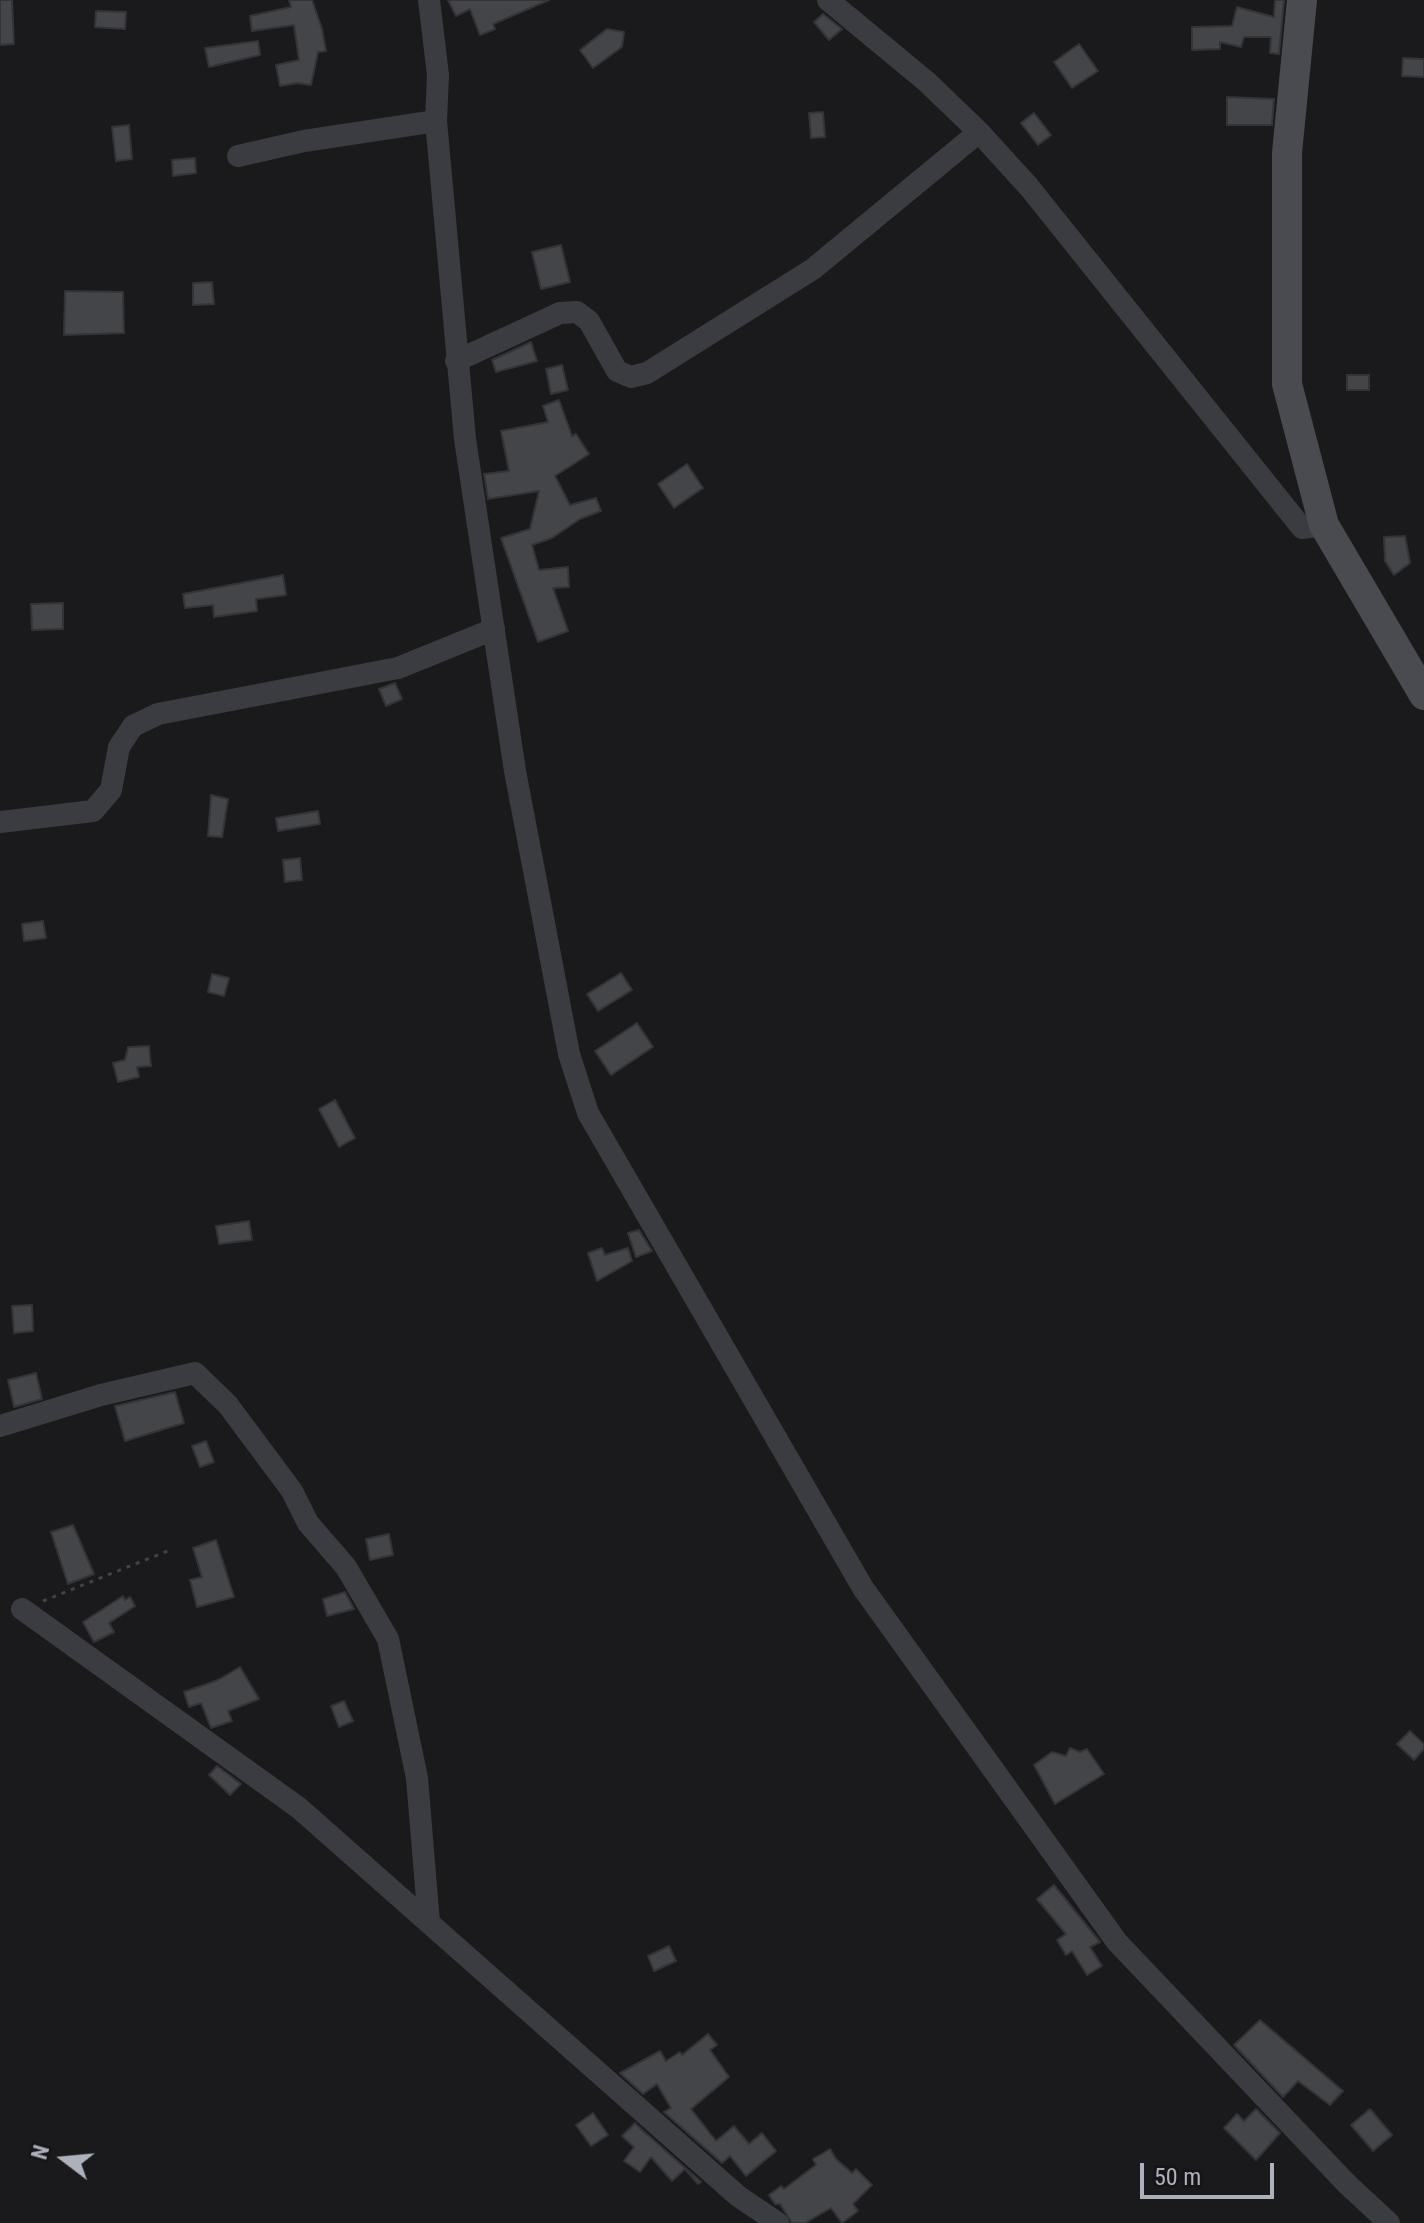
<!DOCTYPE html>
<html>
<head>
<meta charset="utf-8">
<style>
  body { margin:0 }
  #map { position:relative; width:1424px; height:2223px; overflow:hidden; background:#1a1a1c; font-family:"Roboto Condensed",sans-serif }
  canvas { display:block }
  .north { position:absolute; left:24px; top:2119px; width:80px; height:80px; -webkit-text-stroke:6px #151517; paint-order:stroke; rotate:286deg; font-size:22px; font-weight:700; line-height:32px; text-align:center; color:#adb1bc }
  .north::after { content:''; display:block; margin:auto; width:28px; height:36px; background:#adb1bc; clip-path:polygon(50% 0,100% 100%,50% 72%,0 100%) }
  .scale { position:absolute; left:1140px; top:2163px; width:134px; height:36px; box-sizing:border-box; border:4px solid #adb1bc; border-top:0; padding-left:10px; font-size:24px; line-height:28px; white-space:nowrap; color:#adb1bc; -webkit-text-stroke:6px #151517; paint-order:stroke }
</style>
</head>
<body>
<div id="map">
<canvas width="1424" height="2223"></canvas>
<div class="north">N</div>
<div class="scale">50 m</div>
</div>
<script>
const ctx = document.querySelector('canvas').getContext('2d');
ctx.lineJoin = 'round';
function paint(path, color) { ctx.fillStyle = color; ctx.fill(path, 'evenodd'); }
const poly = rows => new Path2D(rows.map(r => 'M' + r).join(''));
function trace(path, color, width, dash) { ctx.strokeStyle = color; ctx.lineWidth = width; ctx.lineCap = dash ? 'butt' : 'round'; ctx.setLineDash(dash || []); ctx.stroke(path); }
const building = poly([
  [0,0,12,0,14,44,0,45,0,0],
  [289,0,312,0,322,29,326,51,318,52,311,85,297,83,280,86,276,65,299,60,294,25,252,31,250,16,291,7,289,0],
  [448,0,549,0,493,24,495,29,480,35,470,9,456,16,448,0],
  [1275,0,1284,0,1279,54,1270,53,1271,37,1244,37,1241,47,1220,42,1220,49,1192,50,1192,27,1232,26,1237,7,1274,17,1275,0],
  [96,11,126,12,125,29,95,27,96,11],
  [823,14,842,29,829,40,814,22,823,14],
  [607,29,624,32,622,47,593,68,580,50,607,29],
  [258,41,260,55,209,67,205,48,258,41],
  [1079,44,1098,71,1072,88,1054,62,1079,44],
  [1403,58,1424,59,1424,77,1402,76,1403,58],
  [1227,97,1274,99,1272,125,1227,125,1227,97],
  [823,112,825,137,811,138,809,113,823,112],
  [1034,113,1051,135,1038,145,1021,123,1034,113],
  [129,125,132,159,116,161,112,127,129,125],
  [195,158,196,173,173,176,172,160,195,158],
  [561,245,570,282,541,289,532,252,561,245],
  [212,282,214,304,193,305,193,283,212,282],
  [65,291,123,292,124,333,64,335,65,291],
  [531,342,537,361,496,372,492,360,531,342],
  [562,365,568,390,551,394,546,369,562,365],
  [1347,375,1369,375,1369,390,1347,390,1347,375],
  [559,400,572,436,576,434,589,454,555,476,570,505,596,498,601,511,580,519,552,538,532,545,539,570,568,567,569,587,553,588,568,631,538,642,501,538,530,529,539,491,488,499,484,474,509,471,501,431,548,422,543,406,559,400],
  [687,464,703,488,674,508,658,484,687,464],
  [1405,536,1410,563,1394,575,1385,561,1384,537,1405,536],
  [283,575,286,595,256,599,257,611,214,617,213,605,185,608,183,594,283,575],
  [63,603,63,629,32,630,31,604,63,603],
  [395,683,402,699,386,706,379,689,395,683],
  [211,795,228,799,222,837,208,836,211,795],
  [318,811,320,824,278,831,276,818,318,811],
  [300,858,302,880,285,882,283,860,300,858],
  [43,921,46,938,24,941,22,924,43,921],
  [621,973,632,990,598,1011,587,994,621,973],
  [212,974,229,978,224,996,208,992,212,974],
  [637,1023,653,1047,611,1075,595,1051,637,1023],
  [149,1046,151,1066,137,1067,139,1077,118,1082,113,1063,125,1060,128,1047,149,1046],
  [335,1100,355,1138,339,1147,319,1109,335,1100],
  [249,1221,252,1240,219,1244,216,1226,249,1221],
  [639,1230,652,1251,636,1257,628,1233,639,1230],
  [602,1248,605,1255,628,1248,632,1261,597,1281,588,1253,602,1248],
  [32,1305,33,1331,14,1333,12,1306,32,1305],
  [36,1373,42,1399,14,1407,8,1380,36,1373],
  [175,1392,184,1423,125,1441,115,1406,175,1392],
  [206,1441,214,1462,200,1467,192,1446,206,1441],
  [73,1525,94,1574,68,1584,51,1532,73,1525],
  [389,1534,393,1555,370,1560,366,1539,389,1534],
  [216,1540,234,1597,197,1607,190,1580,202,1577,193,1548,216,1540],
  [345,1592,354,1609,327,1616,323,1599,345,1592],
  [123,1596,125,1600,130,1597,135,1606,109,1623,114,1632,94,1642,83,1622,123,1596],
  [240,1667,259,1699,228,1711,232,1721,211,1728,201,1703,189,1707,184,1692,218,1680,240,1667],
  [344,1701,353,1721,339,1727,331,1706,344,1701],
  [1410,1731,1424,1744,1424,1749,1414,1760,1397,1744,1410,1731],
  [1070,1748,1080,1752,1087,1749,1104,1774,1055,1804,1034,1765,1052,1752,1066,1756,1070,1748],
  [217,1766,241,1784,230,1795,209,1775,217,1766],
  [1054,1885,1100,1942,1090,1947,1102,1966,1087,1975,1072,1951,1066,1955,1057,1940,1066,1934,1037,1899,1054,1885],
  [669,1946,676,1961,654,1971,648,1956,669,1946],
  [1260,2020,1343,2091,1330,2105,1298,2081,1283,2097,1234,2045,1260,2020],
  [708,2034,717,2045,710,2050,729,2077,691,2109,716,2141,734,2126,749,2144,762,2133,776,2151,746,2176,730,2156,722,2163,664,2112,671,2108,657,2084,643,2094,620,2073,660,2051,666,2061,680,2052,682,2055,708,2034],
  [1256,2109,1280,2133,1256,2160,1224,2128,1237,2114,1244,2121,1256,2109],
  [1370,2109,1392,2135,1373,2151,1351,2125,1370,2109],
  [593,2113,608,2135,591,2146,576,2125,593,2113],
  [635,2123,641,2129,701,2182,698,2184,685,2169,672,2181,651,2157,640,2172,624,2161,634,2147,622,2136,635,2123],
  [830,2149,836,2159,852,2173,856,2169,872,2185,853,2204,858,2211,842,2223,831,2208,805,2223,792,2223,780,2204,775,2204,769,2195,781,2186,784,2189,816,2165,813,2159,830,2149]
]);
const path = poly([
  [43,1601,170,1550]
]);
const street = poly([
  [429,0,438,75,436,121,465,439,515,771,569,1054,588,1113,863,1588,1117,1942,1347,2184,1389,2223],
  [979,132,1029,187,1302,528,1324,525],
  [238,156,304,141,436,121],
  [456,361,560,313,577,312,589,321,617,371,631,377,647,373,813,269,979,132,927,82,828,0],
  [0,822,93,811,111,790,119,747,133,726,158,714,398,668,494,629],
  [0,1426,101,1395,195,1373,228,1405,292,1491,308,1523,346,1567,388,1639,417,1778,429,1923],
  [22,1609,299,1808,738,2196,778,2223]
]);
const secondary = poly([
  [1302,0,1287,153,1287,384,1324,525,1424,695]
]);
paint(building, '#444549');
trace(building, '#343438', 2);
trace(path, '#414348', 3, [4, 6]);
trace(street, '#3b3c41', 22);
trace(secondary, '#494b51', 30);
</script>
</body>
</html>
